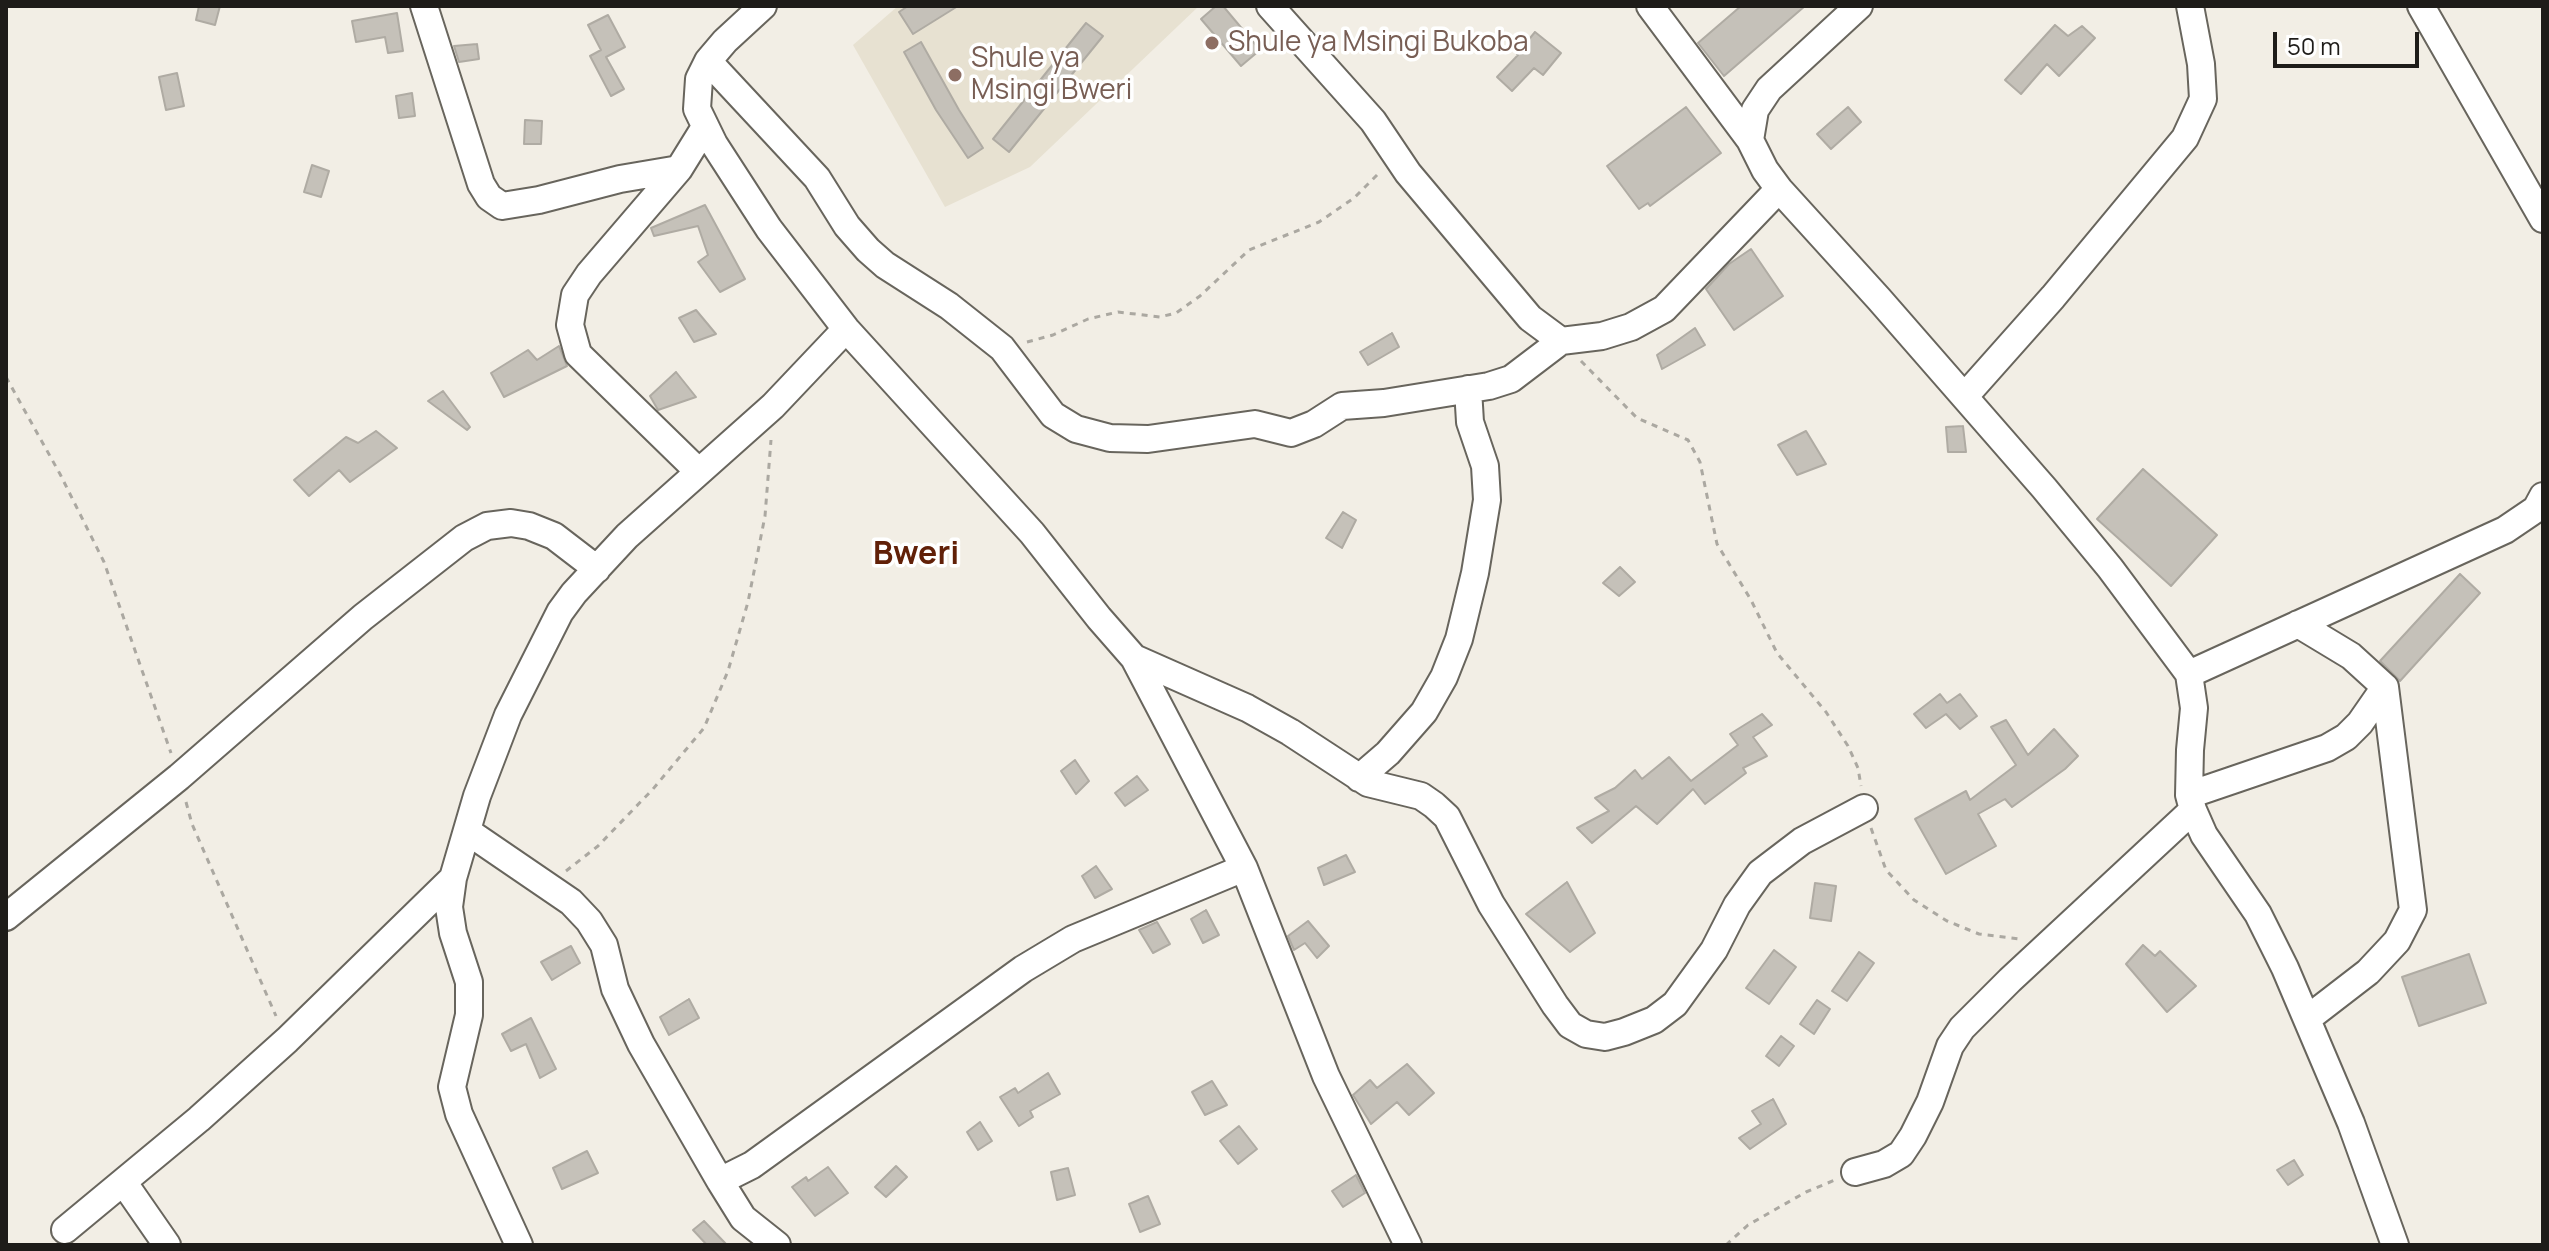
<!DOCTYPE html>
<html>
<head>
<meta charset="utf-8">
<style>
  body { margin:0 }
  #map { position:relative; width:2549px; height:1251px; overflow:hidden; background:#f2eee5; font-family:Manrope,sans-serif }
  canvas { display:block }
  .frame { position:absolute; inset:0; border:8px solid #1e1c19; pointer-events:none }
  .scale { position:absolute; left:2273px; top:32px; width:146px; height:36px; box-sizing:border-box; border:4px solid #1e1c19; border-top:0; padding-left:10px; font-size:24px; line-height:28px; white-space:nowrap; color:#1e1c19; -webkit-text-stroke:6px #fff; paint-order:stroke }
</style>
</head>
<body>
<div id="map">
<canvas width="2549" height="1251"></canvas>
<div class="frame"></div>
<div class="scale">50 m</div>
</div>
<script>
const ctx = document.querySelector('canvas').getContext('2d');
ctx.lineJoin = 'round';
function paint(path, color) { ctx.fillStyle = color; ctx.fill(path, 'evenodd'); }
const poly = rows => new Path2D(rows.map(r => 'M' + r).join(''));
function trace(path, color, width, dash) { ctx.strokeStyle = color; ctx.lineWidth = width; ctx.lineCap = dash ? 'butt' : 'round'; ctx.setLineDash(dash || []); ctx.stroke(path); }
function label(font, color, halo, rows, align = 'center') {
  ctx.font = font + ' Manrope,sans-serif'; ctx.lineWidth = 7; ctx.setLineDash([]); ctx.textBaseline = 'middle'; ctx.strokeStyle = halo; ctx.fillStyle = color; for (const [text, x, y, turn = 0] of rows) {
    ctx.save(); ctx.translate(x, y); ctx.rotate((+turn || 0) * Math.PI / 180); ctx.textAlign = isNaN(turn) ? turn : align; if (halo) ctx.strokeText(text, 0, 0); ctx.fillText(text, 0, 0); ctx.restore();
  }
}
const built = poly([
  [898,6,1199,6,1030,167,945,207,853,45]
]);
const building = poly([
  [199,6,220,6,215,25,196,20,199,6],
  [908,6,958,6,913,34,899,12,908,6],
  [1216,6,1223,6,1260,50,1241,66,1201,19,1216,6],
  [1741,6,1805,6,1724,76,1698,43,1741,6],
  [397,13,403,51,388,53,385,37,356,42,352,21,397,13],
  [608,15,625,47,606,57,624,89,611,96,590,56,601,50,588,25,608,15],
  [1086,23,1103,36,1009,152,993,139,1086,23],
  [2055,25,2068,36,2082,26,2095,38,2059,76,2047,64,2021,94,2005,80,2055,25],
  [1535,32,1561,53,1543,75,1534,68,1512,91,1497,77,1518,55,1517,54,1535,32],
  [921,42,959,110,983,148,968,158,936,110,904,52,921,42],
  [477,44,479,59,459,62,454,46,477,44],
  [177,73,184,106,166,110,159,77,177,73],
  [412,93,415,116,399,118,396,96,412,93],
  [1686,107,1721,153,1650,206,1648,203,1639,209,1607,166,1686,107],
  [1848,107,1861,122,1831,149,1817,134,1848,107],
  [525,120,542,121,541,144,524,144,525,120],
  [312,165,329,171,321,197,304,192,312,165],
  [705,205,745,279,720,292,698,262,708,255,698,226,654,236,651,228,705,205],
  [1751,249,1783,296,1734,330,1706,289,1729,264,1751,249],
  [696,310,716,334,694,342,679,318,696,310],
  [1695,328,1705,345,1662,369,1657,355,1695,328],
  [1392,333,1399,347,1368,365,1360,352,1392,333],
  [559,346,567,366,504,397,491,373,528,350,537,360,559,346],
  [676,372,696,397,658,410,650,396,676,372],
  [443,391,470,427,467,430,428,401,443,391],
  [1963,426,1966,452,1948,452,1946,427,1963,426],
  [376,431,397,448,350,482,339,470,309,496,294,480,346,437,358,443,376,431],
  [1806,431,1826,464,1797,475,1778,445,1806,431],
  [2143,469,2217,535,2171,586,2097,519,2143,469],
  [1343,512,1356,520,1342,548,1326,538,1343,512],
  [1620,567,1635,582,1619,596,1603,583,1620,567],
  [2460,574,2480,593,2400,681,2380,661,2460,574],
  [1940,694,1947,703,1960,694,1977,716,1960,729,1946,714,1926,728,1914,714,1940,694],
  [1762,714,1772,725,1753,737,1767,756,1743,768,1746,773,1705,804,1693,789,1657,824,1636,806,1592,843,1577,828,1609,811,1595,798,1615,788,1635,770,1642,779,1669,757,1691,781,1738,745,1730,734,1762,714],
  [2006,720,2028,755,2054,729,2078,756,2065,769,2012,807,2005,799,1978,814,1996,846,1946,874,1915,819,1966,791,1970,800,2016,765,1991,727,2006,720],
  [1075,760,1089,781,1076,794,1061,771,1075,760],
  [1137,776,1148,790,1125,806,1115,793,1137,776],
  [1346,855,1355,872,1324,885,1318,868,1346,855],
  [1096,866,1112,889,1095,898,1082,876,1096,866],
  [1567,882,1595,933,1570,952,1526,914,1567,882],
  [1815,883,1836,886,1831,921,1810,918,1815,883],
  [1206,910,1219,935,1203,943,1191,919,1206,910],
  [1308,921,1329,946,1317,958,1305,943,1294,950,1288,936,1308,921],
  [1157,922,1170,944,1153,953,1139,930,1157,922],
  [2143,945,2155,956,2160,951,2196,986,2167,1012,2126,964,2143,945],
  [571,946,580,963,552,980,541,962,571,946],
  [1774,950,1796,967,1769,1004,1746,988,1774,950],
  [1859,952,1874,963,1847,1001,1832,991,1859,952],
  [2469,954,2486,1003,2419,1026,2402,977,2469,954],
  [689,999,699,1018,669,1035,660,1017,689,999],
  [1817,1000,1830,1009,1814,1034,1800,1024,1817,1000],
  [531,1018,556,1069,540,1078,526,1044,511,1051,502,1034,531,1018],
  [1781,1036,1794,1046,1779,1066,1766,1056,1781,1036],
  [1407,1064,1434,1093,1409,1115,1397,1102,1371,1124,1353,1095,1370,1080,1377,1088,1407,1064],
  [1048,1073,1060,1094,1030,1111,1033,1117,1019,1126,1000,1097,1015,1088,1018,1093,1048,1073],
  [1212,1081,1227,1105,1205,1115,1192,1092,1212,1081],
  [1773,1099,1786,1124,1750,1149,1739,1138,1761,1124,1752,1111,1773,1099],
  [980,1122,992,1141,978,1150,967,1132,980,1122],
  [1239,1126,1257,1149,1238,1164,1220,1141,1239,1126],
  [587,1151,598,1173,562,1189,553,1168,587,1151],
  [2294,1160,2303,1175,2288,1185,2277,1170,2294,1160],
  [896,1166,907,1177,886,1197,875,1187,896,1166],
  [828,1167,848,1193,815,1216,792,1187,806,1177,808,1181,828,1167],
  [1068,1168,1075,1195,1057,1200,1051,1172,1068,1168],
  [1356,1175,1365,1193,1343,1207,1332,1191,1356,1175],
  [1148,1196,1160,1224,1140,1232,1129,1204,1148,1196],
  [704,1221,727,1245,707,1245,693,1230,704,1221]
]);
const path = poly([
  [1027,342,1053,335,1088,319,1118,312,1160,317,1176,313,1200,296,1249,250,1319,222,1354,198,1379,173],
  [1581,361,1637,418,1688,440,1700,462,1717,544,1751,600,1777,653,1826,712,1848,746,1858,768,1861,786],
  [6,377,60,474,104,562,171,753],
  [186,802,192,824,276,1016],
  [1871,828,1886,870,1914,900,1947,921,1979,934,2020,939],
  [566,871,598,846,653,789,704,728,728,671,748,602,765,516,771,440],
  [1726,1245,1748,1225,1806,1192,1835,1180]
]);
const minor = poly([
  [424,6,481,184,489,197,502,206,539,200,620,179,679,169],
  [763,6,725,41,708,61,699,79,697,109,714,144,769,229,846,329,1032,533,1099,618,1134,658,1244,868,1326,1076,1408,1245],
  [1270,6,1373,121,1408,173,1530,318,1561,341,1602,336,1631,327,1664,309,1779,189],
  [1650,6,1750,140],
  [1859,6,1769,89,1755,110,1750,140,1765,170,1779,189,1879,299,2044,488,2110,568,2189,674,2194,708,2190,750,2189,795,2193,810,2204,835,2258,914,2285,968,2351,1123,2395,1245],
  [2421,6,2543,219],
  [708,61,817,178,847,226,868,250,885,265,949,306,1002,348,1053,415,1076,429,1110,438,1148,439,1255,424,1291,433,1314,424,1342,406,1384,403,1489,386,1511,379,1561,341],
  [1965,396,2053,297,2185,138,2203,99,2201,64,2190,6],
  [699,472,578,354,570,325,575,295,589,274,679,169,705,127],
  [2298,624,2351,656,2385,687,2413,910,2397,941,2368,972,2307,1019],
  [1134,658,1247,708,1290,732,1368,783,1421,796,1434,805,1447,817,1491,904,1555,1005,1570,1025,1586,1034,1605,1037,1624,1032,1654,1020,1675,1004,1714,950,1737,905,1760,873,1802,841,1864,808],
  [2189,674,2505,530,2536,509,2543,496],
  [1359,778,1388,753,1424,712,1444,677,1459,639,1475,573,1487,500,1485,466,1470,422,1468,389],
  [2189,795,2327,748,2346,737,2360,723,2385,687],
  [467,831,571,902,589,921,604,945,615,989,641,1044,720,1181,743,1218,777,1245],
  [6,917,179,777,363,617,464,538,487,526,511,523,529,526,554,536,597,569],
  [1855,1172,1884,1164,1901,1154,1913,1136,1930,1102,1950,1046,1962,1028,2010,980,2193,810],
  [720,1181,752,1165,1023,969,1073,939,1244,868],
  [124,1183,167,1245],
  [65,1230,199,1119,287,1040,453,878],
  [519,1245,459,1114,452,1087,469,1015,469,982,453,933,449,907,453,878,477,796,508,715,560,612,574,593,627,536,773,406,846,329]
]);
const markers = [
  [1212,43,8,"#8d6e63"],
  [955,75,8,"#8d6e63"]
];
const educationNames = [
  ["Shule ya Msingi Bukoba",1228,43],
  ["Shule ya",971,59],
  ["Msingi Bweri",971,91]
];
const quarterNames = [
  ["Bweri",916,555]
];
paint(built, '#e7e1d1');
paint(building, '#c5c1b9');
trace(building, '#afaba3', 2);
trace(minor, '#68655d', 30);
trace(path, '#aba8a1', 3, [6, 6]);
trace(minor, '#fff', 26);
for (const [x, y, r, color] of markers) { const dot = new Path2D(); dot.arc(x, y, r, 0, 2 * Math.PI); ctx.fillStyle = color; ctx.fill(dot); trace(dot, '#fff', 3); }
label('28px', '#785e54', '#fff', educationNames, 'left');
label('bold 32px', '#612008', '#fff', quarterNames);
</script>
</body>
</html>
